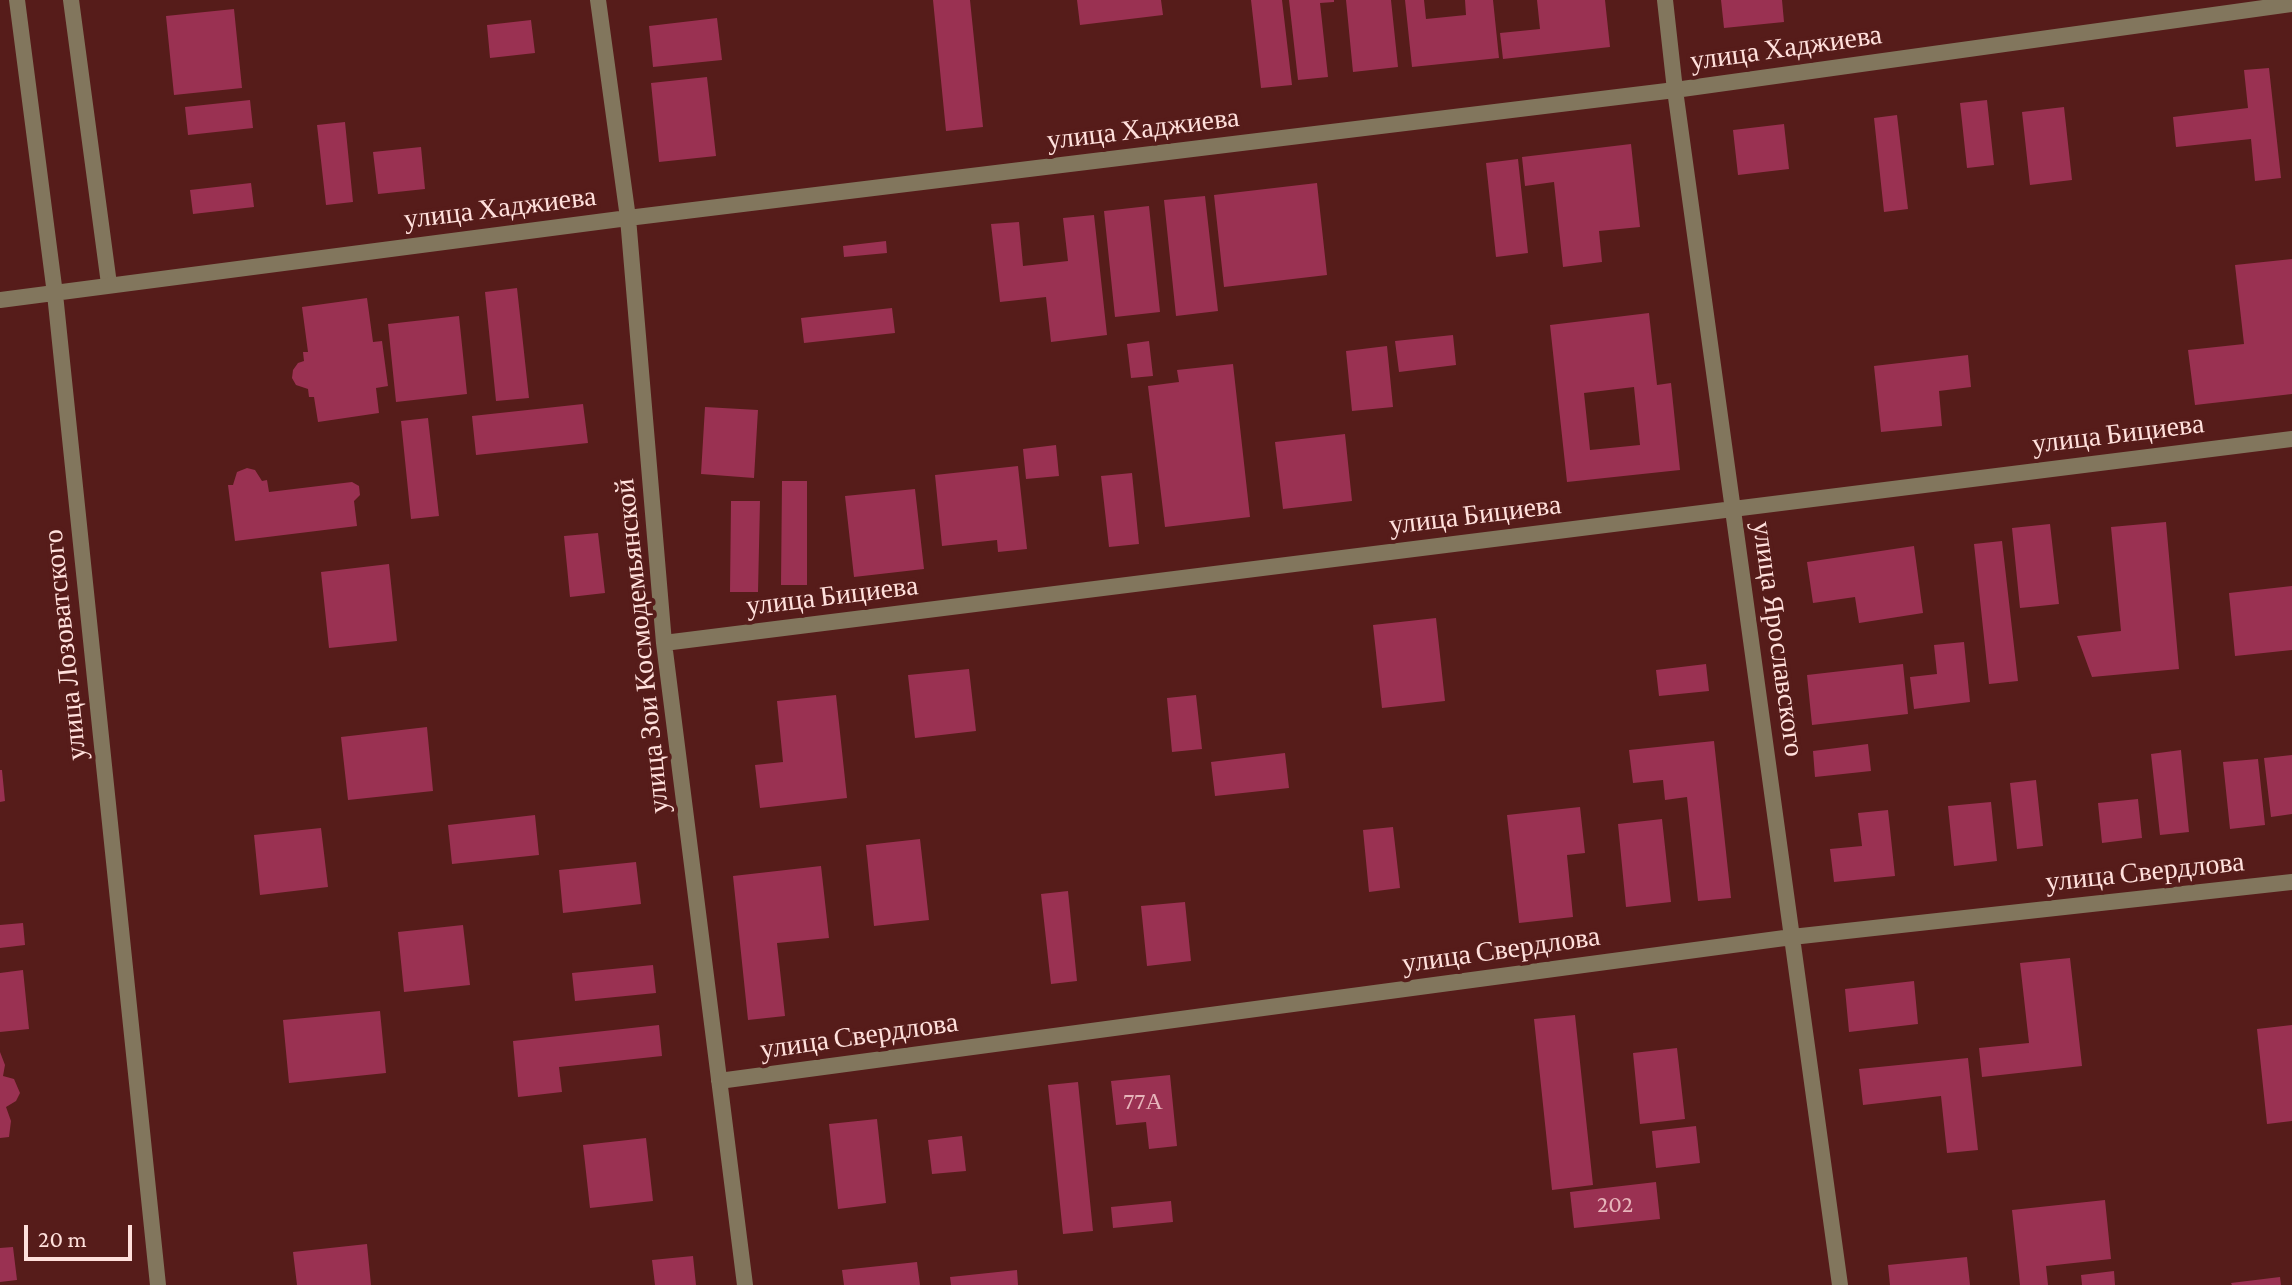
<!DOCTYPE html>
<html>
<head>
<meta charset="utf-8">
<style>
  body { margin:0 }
  #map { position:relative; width:2292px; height:1285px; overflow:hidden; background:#561c1a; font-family:"Crimson Pro",serif }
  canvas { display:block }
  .scale { position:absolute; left:24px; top:1225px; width:108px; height:36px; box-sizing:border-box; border:4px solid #ffe0dc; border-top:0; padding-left:10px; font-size:24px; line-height:28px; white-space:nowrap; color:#ffe0dc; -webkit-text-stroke:6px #561c1a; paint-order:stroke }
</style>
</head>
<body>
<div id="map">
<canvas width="2292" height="1285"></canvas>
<div class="scale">20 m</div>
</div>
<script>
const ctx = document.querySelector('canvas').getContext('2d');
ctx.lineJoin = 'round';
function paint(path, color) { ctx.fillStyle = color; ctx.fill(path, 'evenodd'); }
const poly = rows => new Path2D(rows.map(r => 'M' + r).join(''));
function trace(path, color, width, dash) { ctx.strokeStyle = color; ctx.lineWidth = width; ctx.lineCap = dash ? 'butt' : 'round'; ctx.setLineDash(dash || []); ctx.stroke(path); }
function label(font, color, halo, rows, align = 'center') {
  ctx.font = font + ' "Crimson Pro",serif'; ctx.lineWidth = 8; ctx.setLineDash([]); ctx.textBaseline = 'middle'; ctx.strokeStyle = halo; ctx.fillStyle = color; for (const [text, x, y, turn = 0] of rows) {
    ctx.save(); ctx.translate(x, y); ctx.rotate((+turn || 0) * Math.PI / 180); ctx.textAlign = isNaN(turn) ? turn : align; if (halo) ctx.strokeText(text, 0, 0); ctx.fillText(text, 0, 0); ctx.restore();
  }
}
const building = poly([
  [933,0,970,0,983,127,946,131],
  [1077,0,1161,0,1163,15,1080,25],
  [1251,0,1282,0,1292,85,1261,88],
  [1289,0,1334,0,1334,2,1320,3,1328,77,1298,80],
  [1346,0,1391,0,1398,67,1353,72],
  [1405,0,1424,0,1426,19,1466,15,1465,0,1493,0,1499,58,1412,67],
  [1537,0,1605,0,1610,47,1503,59,1500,33,1540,29],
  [1721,0,1782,0,1784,22,1724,28],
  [234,9,242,88,174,95,166,16],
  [717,18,722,60,653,67,649,26],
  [531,20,535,53,490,58,487,25],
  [2269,68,2281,178,2255,181,2251,139,2176,147,2173,117,2248,108,2244,70],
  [707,77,716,156,659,162,651,83],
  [250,100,253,128,188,135,185,107],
  [1987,100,1994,165,1967,168,1960,103],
  [2064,107,2072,180,2030,185,2022,112],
  [1897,115,1908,209,1884,212,1874,118],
  [345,122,353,202,326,205,317,125],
  [1784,124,1789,169,1738,175,1733,130],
  [1631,144,1640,227,1599,231,1602,262,1563,267,1554,182,1525,186,1522,157],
  [421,147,425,189,378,194,373,152],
  [1518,159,1528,253,1496,257,1486,163],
  [251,183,254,207,193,214,190,190],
  [1317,183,1327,275,1224,287,1214,195],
  [1205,196,1218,311,1176,316,1164,200],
  [1149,206,1160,312,1115,317,1104,211],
  [1094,215,1107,335,1051,342,1046,297,1000,302,991,224,1019,222,1023,266,1068,261,1063,218],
  [886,241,887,253,844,257,843,246],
  [2292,259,2292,394,2195,405,2188,350,2244,344,2235,265],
  [517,288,529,398,496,401,485,292],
  [367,298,373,342,382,341,388,386,376,388,379,413,318,422,314,397,309,397,308,389,296,385,292,378,293,370,298,363,304,361,303,352,308,352,302,307],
  [892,308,895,333,804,343,801,318],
  [1649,313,1657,385,1671,383,1680,470,1567,482,1550,325],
  [1634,387,1640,445,1590,450,1584,393],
  [459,316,467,394,396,402,388,324],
  [1453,335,1456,365,1399,372,1395,341],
  [1149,341,1153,376,1131,378,1127,344],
  [1387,346,1393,407,1352,411,1346,351],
  [1968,355,1971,387,1939,391,1942,426,1881,432,1874,366],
  [1233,364,1250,517,1165,527,1148,386,1179,382,1177,370],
  [583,404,588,443,476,455,472,416],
  [705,407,758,410,754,478,701,474],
  [428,418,439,516,411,519,401,421],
  [1345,434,1352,501,1283,509,1275,442],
  [1056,445,1059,476,1026,479,1023,449],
  [1018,466,1027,549,998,552,997,540,942,546,935,475],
  [247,468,255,470,262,481,267,480,269,492,352,482,359,486,360,495,354,501,357,526,235,541,228,485,233,485,237,472],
  [1132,473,1139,544,1109,547,1101,476],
  [782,481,807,481,807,585,781,585],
  [915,489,924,569,854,577,845,496],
  [731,501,760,501,758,592,730,592],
  [2166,522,2179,669,2092,677,2077,636,2121,631,2111,527],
  [2050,524,2059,604,2020,608,2012,528],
  [598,533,605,593,570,597,564,536],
  [2002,541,2018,681,1989,684,1974,544],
  [1914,546,1923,613,1859,623,1855,597,1813,603,1807,562],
  [389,564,397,641,329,648,321,572],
  [2292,586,2292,650,2235,656,2229,593],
  [1436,618,1445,701,1382,708,1373,625],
  [1964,642,1970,702,1914,709,1910,677,1937,674,1934,645],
  [1706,664,1709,691,1659,696,1656,670],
  [1903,664,1908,714,1812,725,1807,675],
  [969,669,976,731,915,738,908,675],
  [836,695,847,798,760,808,755,765,783,762,777,701],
  [1196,695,1202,749,1172,752,1167,698],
  [427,727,433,791,348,800,341,737],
  [1714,741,1731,898,1698,901,1687,797,1665,800,1663,780,1633,783,1629,750],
  [1868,744,1871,771,1815,777,1813,751],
  [2181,750,2189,832,2160,835,2151,754],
  [1285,753,1289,788,1215,796,1211,762],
  [2292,755,2292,814,2271,817,2264,758],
  [2258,759,2265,825,2230,829,2223,762],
  [0,770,2,770,5,801,0,802],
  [2036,780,2043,846,2017,849,2010,783],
  [2138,799,2142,838,2102,843,2098,803],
  [1991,802,1997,861,1954,866,1948,806],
  [1580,807,1585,853,1567,855,1573,917,1519,923,1507,815],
  [1888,810,1895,876,1834,882,1830,849,1862,846,1858,813],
  [535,815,539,855,452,864,448,825],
  [1662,819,1671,902,1626,907,1618,824],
  [1393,827,1400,888,1369,892,1363,830],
  [321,828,328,887,260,895,254,835],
  [920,839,929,920,874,926,866,845],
  [636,862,641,904,563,913,559,870],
  [821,866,829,938,777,943,785,1016,748,1020,733,876],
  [1068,891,1077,981,1051,984,1041,894],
  [1185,902,1191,961,1147,966,1141,906],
  [23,923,25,945,0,948,0,925],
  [463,925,470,985,404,992,398,932],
  [2070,958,2082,1066,1982,1077,1979,1048,2029,1043,2020,963],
  [653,965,656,993,575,1001,572,973],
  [23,970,29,1029,0,1032,0,973],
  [1914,981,1918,1024,1849,1032,1845,989],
  [380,1011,386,1073,289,1083,283,1020],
  [1575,1015,1593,1185,1552,1190,1534,1019],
  [659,1025,662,1056,559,1067,562,1092,518,1097,513,1041],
  [2292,1025,2292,1121,2267,1124,2257,1029],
  [1677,1048,1685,1119,1640,1124,1633,1053],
  [0,1052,5,1065,3,1076,14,1079,20,1093,16,1101,6,1107,11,1121,9,1137,0,1138],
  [1968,1058,1978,1150,1947,1153,1941,1096,1863,1105,1859,1069],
  [1170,1075,1177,1146,1149,1149,1146,1122,1116,1125,1111,1081],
  [1078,1082,1093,1231,1063,1234,1048,1085],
  [877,1119,886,1203,838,1209,829,1124],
  [1696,1126,1700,1163,1656,1168,1652,1131],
  [962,1136,966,1171,932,1174,928,1140],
  [646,1138,653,1201,590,1208,583,1145],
  [1656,1182,1660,1219,1574,1228,1570,1192],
  [2105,1200,2111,1259,2046,1266,2048,1285,2020,1285,2012,1210],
  [1171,1201,1173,1222,1113,1228,1111,1207],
  [367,1244,371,1285,297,1285,293,1252],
  [13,1247,17,1280,0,1282,0,1248],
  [693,1256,696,1285,655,1285,652,1260],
  [1967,1257,1970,1285,1890,1285,1888,1265],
  [917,1262,920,1285,844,1285,842,1270],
  [1017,1270,1018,1285,951,1285,950,1277],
  [2114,1271,2115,1285,2082,1285,2081,1275],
  [2280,1277,2281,1285,2232,1285,2231,1283]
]);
const service = poly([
  [71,0,109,284]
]);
const minor = poly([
  [17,0,55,294,158,1285],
  [598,0,628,218,664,643,745,1285],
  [1665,0,1675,90,1840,1285],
  [0,300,628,218,1675,90,2292,4],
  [664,643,2292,439],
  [719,1081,1792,937,2292,882]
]);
const numberNames = [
  ["77А",1143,1102],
  ["202",1615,1205]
];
const streetNames = [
  ["улица Хаджиева",1786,48,-8],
  ["улица Хаджиева",1143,129,-7],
  ["улица Хаджиева",500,208,-7],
  ["улица Бициева",2118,434,-7],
  ["улица Бициева",1475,515,-7],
  ["улица Бициева",832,596,-7],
  ["улица Ярославского",1778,639,82],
  ["улица Лозоватского",65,645,-96],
  ["улица Зои Космодемьянской",642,646,-96],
  ["улица Свердлова",2145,872,-6],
  ["улица Свердлова",1501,950,-8],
  ["улица Свердлова",859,1036,-8]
];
paint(building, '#9a3152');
trace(service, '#82765d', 16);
trace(minor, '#82765d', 16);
label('24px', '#e6b4ba', null, numberNames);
label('28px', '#ffe0dc', '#561c1a', streetNames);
</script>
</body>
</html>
